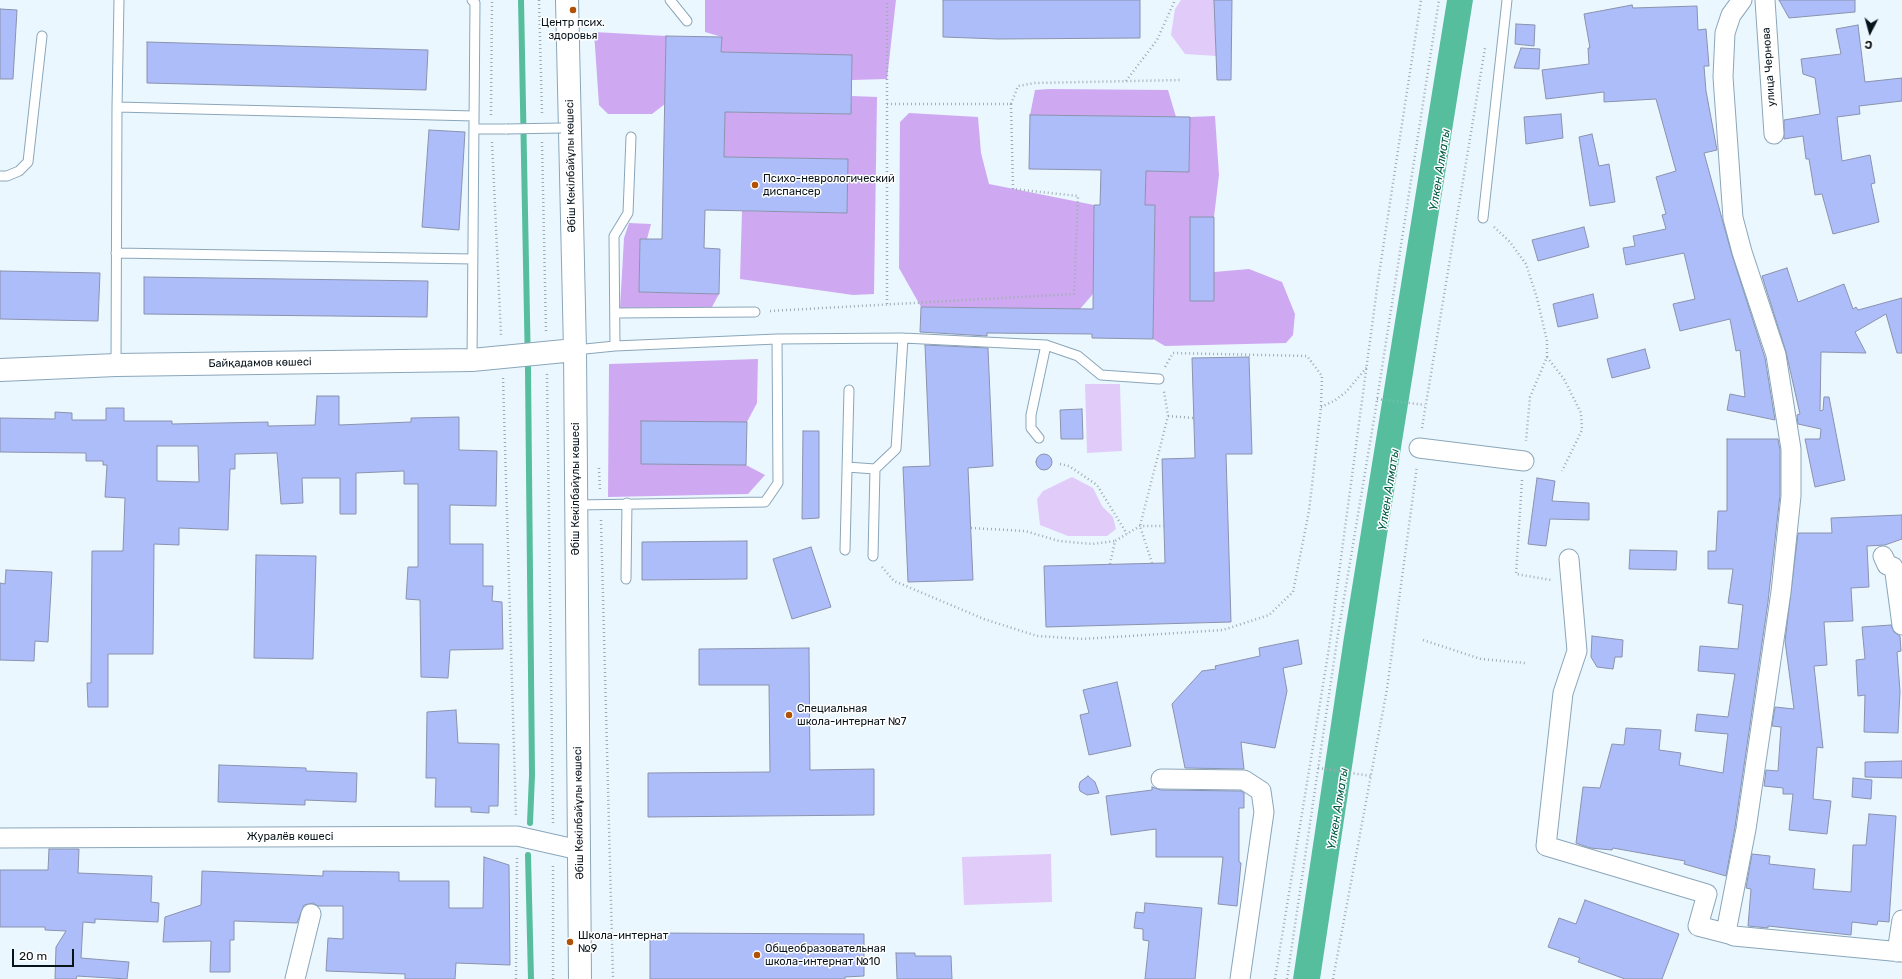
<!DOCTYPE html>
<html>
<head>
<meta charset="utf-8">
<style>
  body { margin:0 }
  #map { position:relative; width:1902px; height:979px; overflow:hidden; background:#ebf7ff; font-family:Rubik,sans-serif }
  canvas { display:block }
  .north { position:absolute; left:1850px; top:12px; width:40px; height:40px; -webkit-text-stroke:3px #fff; paint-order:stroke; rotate:186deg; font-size:11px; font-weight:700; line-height:16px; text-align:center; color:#08131a }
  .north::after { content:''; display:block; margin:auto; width:14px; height:18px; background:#08131a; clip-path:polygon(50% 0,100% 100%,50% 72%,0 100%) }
  .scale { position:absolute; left:12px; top:949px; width:62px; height:18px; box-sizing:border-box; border:2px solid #08131a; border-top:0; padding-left:5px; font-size:12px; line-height:14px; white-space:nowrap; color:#08131a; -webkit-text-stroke:3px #fff; paint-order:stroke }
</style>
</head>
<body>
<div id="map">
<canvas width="1902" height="979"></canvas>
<div class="north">С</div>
<div class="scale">20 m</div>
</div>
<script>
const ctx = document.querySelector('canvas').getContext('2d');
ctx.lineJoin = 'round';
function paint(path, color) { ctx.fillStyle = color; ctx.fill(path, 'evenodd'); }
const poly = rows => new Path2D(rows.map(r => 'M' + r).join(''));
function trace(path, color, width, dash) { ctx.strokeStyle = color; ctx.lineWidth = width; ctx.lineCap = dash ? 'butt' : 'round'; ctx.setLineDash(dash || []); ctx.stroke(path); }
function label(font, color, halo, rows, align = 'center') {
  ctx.font = font + ' Rubik,sans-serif'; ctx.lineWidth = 3; ctx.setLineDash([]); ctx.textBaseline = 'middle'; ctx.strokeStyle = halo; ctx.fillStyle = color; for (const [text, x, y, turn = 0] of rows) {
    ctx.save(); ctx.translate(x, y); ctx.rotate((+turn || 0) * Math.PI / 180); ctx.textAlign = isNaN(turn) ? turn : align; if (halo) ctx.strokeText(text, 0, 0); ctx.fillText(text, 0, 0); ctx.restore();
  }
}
const green = poly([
  [1181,0,1214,0,1216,56,1185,54,1171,35,1175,9],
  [1085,384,1120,384,1122,451,1087,453],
  [1072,477,1093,488,1102,506,1113,517,1116,529,1107,536,1068,536,1040,525,1037,499,1043,491],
  [1051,854,1052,902,964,905,962,857]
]);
const forest = poly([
  [705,0,896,0,887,79,852,80,852,56,721,52,722,37,705,32],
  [594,32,666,36,665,104,652,114,608,114,599,105],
  [1049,89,1168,90,1176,117,1030,115,1035,90],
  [852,96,877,97,874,294,853,295,740,279,742,211,847,213,848,159,724,157,725,112,850,114],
  [909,113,978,117,981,153,989,184,1094,205,1093,294,1080,309,921,307,899,268,900,122],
  [1215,116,1219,175,1214,217,1190,217,1190,301,1214,301,1214,272,1249,269,1282,282,1295,314,1293,335,1286,343,1165,346,1153,339,1155,205,1145,205,1146,171,1189,172,1190,117],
  [629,223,651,224,647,239,640,239,639,292,719,294,712,307,620,308,624,238],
  [758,359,757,403,747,422,641,422,641,464,746,465,765,475,748,494,608,497,609,364]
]);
const water = poly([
  [1447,0,1473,0,1386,541,1320,979,1293,979,1344,637]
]);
const stream = poly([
  [521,0,528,370,532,775,530,823],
  [528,855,531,979]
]);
const building = poly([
  [943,0,1140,0,1140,38,998,39,943,37,943,0],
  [1214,0,1232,0,1231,80,1217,80,1214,0],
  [1779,0,1855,0,1855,12,1789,18,1779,0],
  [1632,5,1633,8,1697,6,1698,30,1706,29,1709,66,1704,66,1706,91,1717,150,1704,153,1732,255,1765,358,1775,420,1727,410,1730,394,1745,397,1740,350,1736,351,1730,319,1680,331,1673,304,1695,299,1684,253,1626,265,1623,248,1635,246,1633,236,1666,229,1662,215,1666,214,1656,177,1676,171,1656,99,1604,102,1604,92,1546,99,1542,70,1589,64,1588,48,1590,48,1584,14,1632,5],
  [0,9,17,10,13,79,0,79,0,9],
  [1516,24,1535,25,1534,46,1515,44,1516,24],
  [1858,25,1865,82,1902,78,1902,101,1859,106,1860,114,1837,117,1842,161,1870,155,1875,183,1871,184,1879,222,1833,234,1822,194,1815,195,1809,159,1806,159,1803,136,1784,139,1784,120,1820,114,1815,78,1803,74,1801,59,1841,54,1836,29,1858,25],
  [666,36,722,37,721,52,852,55,851,114,725,112,724,157,848,159,847,213,705,210,704,248,720,249,719,294,639,292,640,239,662,239,666,36],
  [147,42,428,50,426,90,147,83,147,42],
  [1521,48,1540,49,1539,69,1514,68,1521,48],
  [1561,114,1563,138,1526,144,1524,117,1561,114],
  [1030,115,1190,117,1189,172,1146,171,1145,205,1155,205,1153,339,1092,338,1092,334,987,333,987,336,920,332,921,307,1093,309,1094,205,1100,205,1101,170,1029,169,1030,115],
  [429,130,465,132,459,230,422,227,429,130],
  [1592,134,1599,166,1609,164,1615,202,1590,206,1579,137,1592,134],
  [1190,217,1214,217,1214,301,1190,301,1190,217],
  [1584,227,1589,247,1538,261,1532,240,1584,227],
  [1787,268,1798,302,1844,284,1853,309,1856,307,1858,310,1902,298,1902,353,1897,353,1886,314,1855,332,1866,353,1821,352,1820,411,1823,410,1824,397,1829,397,1845,480,1815,487,1805,439,1820,439,1821,429,1798,424,1797,415,1800,414,1786,352,1762,276,1787,268],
  [0,271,100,273,98,321,0,319,0,271],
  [144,277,428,281,427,317,144,314,144,277],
  [1593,294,1598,318,1558,327,1553,304,1593,294],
  [925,345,988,348,993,466,968,468,973,580,908,582,903,467,930,466,925,345],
  [1645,349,1650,368,1612,378,1607,359,1645,349],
  [1249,357,1252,454,1226,454,1231,622,1046,627,1044,566,1165,563,1162,459,1195,458,1192,358,1249,357],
  [317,396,339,396,339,425,411,422,411,418,459,417,459,450,497,451,496,506,450,505,450,544,483,544,483,586,493,586,492,601,502,602,503,649,450,650,448,678,421,677,420,600,406,599,408,567,418,567,418,484,404,484,404,471,356,473,356,514,340,514,340,478,302,478,303,503,281,504,277,453,235,454,235,469,230,469,228,530,179,528,179,545,154,544,153,654,108,654,108,707,88,707,87,683,91,683,92,551,123,551,125,498,105,497,107,465,103,465,103,461,86,461,86,453,0,452,0,418,55,419,55,412,72,413,72,420,106,420,106,408,124,408,124,421,172,421,172,424,268,422,268,426,315,425,317,396],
  [157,446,198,446,199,482,157,481,157,446],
  [1082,409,1083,439,1061,439,1060,410,1082,409],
  [641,421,747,422,746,465,641,464,641,421],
  [803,431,819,431,819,518,802,519,803,431],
  [1727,439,1778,439,1780,450,1780,495,1768,602,1735,827,1726,876,1684,864,1685,861,1613,848,1612,850,1590,848,1576,843,1583,787,1600,788,1612,744,1624,745,1626,728,1661,730,1659,750,1681,753,1679,765,1723,773,1728,734,1695,731,1697,714,1728,717,1735,674,1698,671,1700,646,1738,649,1743,605,1728,603,1733,569,1708,569,1708,551,1716,551,1718,511,1727,511,1727,439],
  '1036 462a8 8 0 1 1 16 0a8 8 0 1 1-16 0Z',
  [1537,478,1555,481,1552,501,1589,503,1589,520,1550,519,1546,546,1528,544,1537,478],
  [1902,515,1902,539,1885,545,1867,546,1869,587,1851,588,1853,621,1824,622,1827,665,1814,666,1823,748,1817,747,1813,799,1831,801,1827,834,1789,830,1793,794,1783,794,1783,788,1764,786,1766,770,1778,771,1781,727,1772,726,1775,707,1794,709,1785,641,1798,533,1832,533,1831,518,1902,515],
  [747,541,747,579,642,580,642,542,747,541],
  [811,547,831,607,792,619,773,559,811,547],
  [1630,550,1677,551,1676,570,1629,569,1630,550],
  [256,555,316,556,313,659,254,658,256,555],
  [6,570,52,572,48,642,35,641,34,661,0,660,0,583,5,584,6,570],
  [1891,625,1894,632,1900,636,1901,651,1897,652,1900,691,1898,733,1864,732,1865,695,1858,696,1856,660,1865,659,1862,627,1891,625],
  [1592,636,1623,640,1622,657,1615,657,1613,669,1597,667,1591,657,1592,636],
  [1298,640,1302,664,1283,668,1287,691,1275,748,1241,742,1244,769,1185,768,1172,704,1202,671,1216,669,1215,666,1260,656,1259,648,1298,640],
  [809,648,810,770,874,769,874,815,648,817,648,773,770,772,769,685,699,685,699,649,809,648],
  [1117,682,1131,746,1089,755,1080,715,1089,713,1083,690,1117,682],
  [456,710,458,743,499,744,498,806,489,806,489,813,471,812,471,807,435,807,436,778,426,778,427,712,456,710],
  [1902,761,1902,778,1865,777,1865,762,1902,761],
  [219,765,306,768,306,771,357,773,356,802,305,800,305,805,218,802,219,765],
  [1088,776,1095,782,1099,793,1087,795,1080,791,1079,787,1080,782,1088,776],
  [1853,778,1872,780,1871,799,1852,797,1853,778],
  [1152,787,1161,790,1241,791,1244,793,1244,808,1239,808,1239,862,1241,863,1237,906,1218,904,1223,857,1156,857,1156,829,1111,835,1106,796,1152,790,1152,787],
  [1869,814,1896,816,1889,922,1878,921,1877,925,1852,922,1851,935,1768,926,1768,928,1748,926,1751,889,1746,888,1752,854,1770,856,1769,864,1815,869,1813,889,1851,892,1853,845,1866,845,1869,814],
  [49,849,79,849,78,873,152,876,151,902,159,903,158,922,95,919,95,923,83,922,81,958,129,962,127,979,77,976,76,979,55,979,56,947,66,931,45,930,45,927,0,927,0,870,48,870,49,849],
  [484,857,509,865,510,965,456,963,455,979,405,979,405,974,326,971,328,938,343,939,343,906,318,906,313,903,304,905,297,923,234,921,234,940,230,940,230,972,210,972,211,941,163,942,165,917,201,905,202,871,323,876,323,871,399,872,399,881,449,881,449,908,483,908,484,857],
  [1585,900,1679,934,1662,979,1625,979,1578,962,1580,958,1548,947,1559,918,1576,924,1585,900],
  [1145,903,1202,908,1195,979,1145,979,1149,941,1143,940,1143,929,1134,928,1136,912,1144,913,1145,903],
  [650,933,864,934,864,976,845,977,845,979,650,979,650,933],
  [896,953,915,953,915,956,951,956,952,979,897,979,896,953]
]);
const path = poly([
  [539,0,542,113],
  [1126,81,1157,40,1175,0],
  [1011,104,1018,86,1035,83,1182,80],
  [491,115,492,0],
  [492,142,501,335],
  [542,142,546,331],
  [1494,227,1510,242,1526,264,1537,298,1547,341,1547,357,1530,397,1526,441],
  [887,304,887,0],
  [770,311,1074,294,1078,196,1013,189,1011,104,887,104],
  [1547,357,1564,379,1581,413,1582,430,1562,471],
  [547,374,553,823],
  [503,378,516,817],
  [1377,399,1425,405],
  [1321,407,1334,401,1346,392,1367,367],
  [1168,416,1193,418],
  [1422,428,1485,48],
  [1060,464,1069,466,1097,485,1127,534],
  [599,468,600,491],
  [1522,480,1516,574,1551,580],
  [601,520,613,979],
  [971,528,1025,531,1059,541,1092,544,1115,541],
  [1152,563,1140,526,1168,416,1164,391],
  [1110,564,1115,541,1140,526,1164,526],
  [882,567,894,581,984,619,1037,636,1083,639,1223,630,1269,615,1293,592,1309,511,1321,407,1322,376,1307,356,1173,353,1165,367],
  [1423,640,1481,659,1525,663],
  [1318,768,1371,776],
  [516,979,517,856],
  [553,979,553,864],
  [1275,979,1329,648,1378,281,1421,0],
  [1287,979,1338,634,1375,413,1439,0],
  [1333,979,1387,689,1417,466]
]);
const lane = poly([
  [670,0,687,21],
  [117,107,474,116],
  [474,129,507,129],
  [0,176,7,176,19,171,28,162,42,36],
  [1483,218,1507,0],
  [116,253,473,259],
  [615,313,755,312],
  [615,346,614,236,628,213,631,137],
  [575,350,615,346,777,339,903,338,1046,345,1078,356,1101,375,1159,379],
  [472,360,475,3,472,0],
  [116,365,117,107,119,0],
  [1039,438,1031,428,1031,415,1046,345],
  [847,467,875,469],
  [576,505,765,502,778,483,777,339],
  [845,550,849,390],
  [873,556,875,469,896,449,903,338],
  [626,579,627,503]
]);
const street = poly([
  [1742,0,1731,15,1725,33,1723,77,1733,218,1742,252,1776,355,1791,449,1791,496,1781,592,1746,829,1727,927,1729,934,1734,936,1902,952],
  [1765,0,1774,134],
  [1419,448,1524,461],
  [1883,556,1887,565,1893,567,1895,573,1902,625],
  [1569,559,1577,651,1563,693,1546,846,1707,894,1698,926,1729,934],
  [1161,779,1244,780,1261,791,1264,812,1240,979],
  [0,838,517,836,579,850],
  [1897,952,1902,920],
  [295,979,311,914]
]);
const secondary = poly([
  [567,0,575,350,580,979],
  [0,370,116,365,472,360,575,350]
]);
const laneBridge = poly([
  [507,129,561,128]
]);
const markers = [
  [573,10,4,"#b05104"],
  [755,185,4,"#b05104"],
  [789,715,4,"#b05104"],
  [570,942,4,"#b05104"],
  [757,955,4,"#b05104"]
];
const poiNames = [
  ["Центр псих.",573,23,"center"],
  ["здоровья",573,36,"center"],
  ["Психо-неврологический",763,179],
  ["диспансер",763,192],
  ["Специальная",797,709],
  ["школа-интернат №7",797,722],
  ["Школа-интернат",578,936],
  ["№9",578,949],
  ["Общеобразовательная",765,949],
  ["школа-интернат №10",765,962]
];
const streetNames = [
  ["улица Чернова",1769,67,-94],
  ["Әбіш Кекілбайұлы көшесі",571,166,-91],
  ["Байқадамов көшесі",260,363,-1],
  ["Әбіш Кекілбайұлы көшесі",576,489,-90],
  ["Әбіш Кекілбайұлы көшесі",579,813,-91],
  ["Журалёв көшесі",290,837]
];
const waterNames = [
  ["Үлкен Алматы",1440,170,-81],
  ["Үлкен Алматы",1389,490,-81],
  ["Үлкен Алматы",1338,809,-81]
];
paint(green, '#e1cbf8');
paint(forest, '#cea9f2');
paint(water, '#56be9d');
trace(stream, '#56be9d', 6);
paint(building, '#adbdf9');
trace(building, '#8a92ae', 1);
trace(lane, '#8aa6ba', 11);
trace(street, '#8aa6ba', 21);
trace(secondary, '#8aa6ba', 24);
trace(path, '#9fabb2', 2.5, [1, 3]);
trace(lane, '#fff', 9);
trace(street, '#fff', 19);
trace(secondary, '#fff', 22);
trace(laneBridge, '#8aa6ba', 11, []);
trace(laneBridge, '#fff', 9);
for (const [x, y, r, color] of markers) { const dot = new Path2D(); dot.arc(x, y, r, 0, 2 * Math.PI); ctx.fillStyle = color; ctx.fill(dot); trace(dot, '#fff', 1.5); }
label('11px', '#08131a', '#fff', poiNames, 'left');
label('11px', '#08131a', '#fff', streetNames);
label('italic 12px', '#005b45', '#fff', waterNames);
</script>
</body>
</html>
